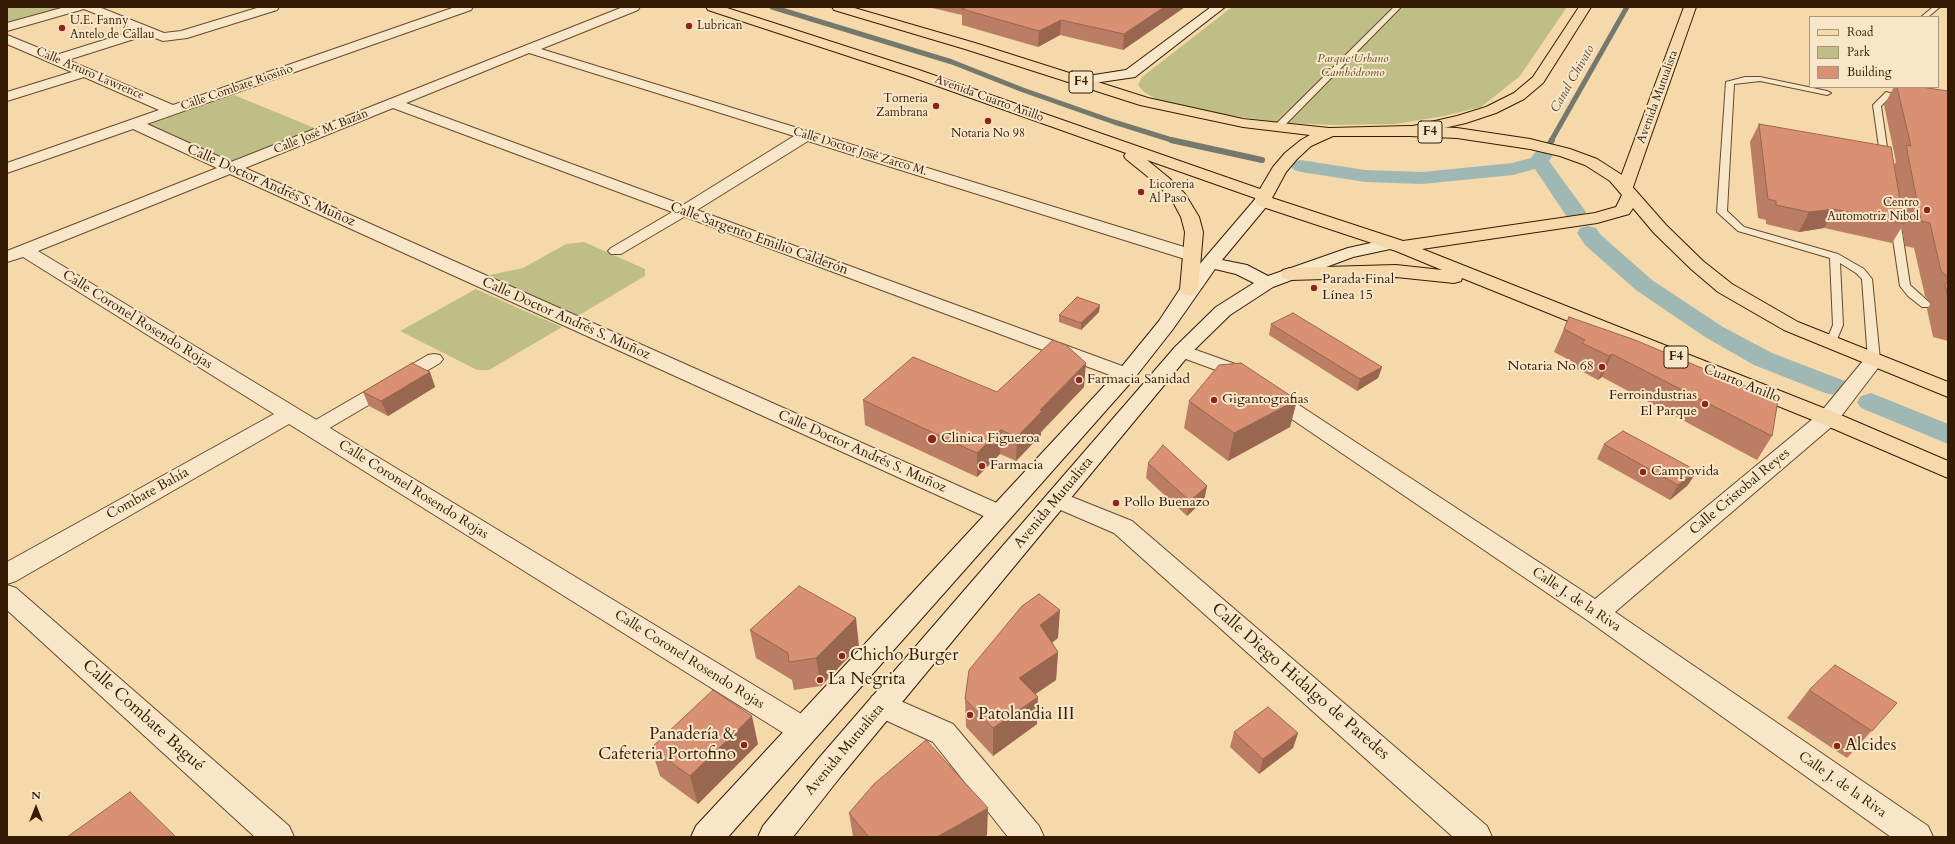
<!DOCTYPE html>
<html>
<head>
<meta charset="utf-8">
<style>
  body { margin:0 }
  #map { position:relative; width:1955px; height:844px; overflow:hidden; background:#f5d9aa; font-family:Cardo,serif }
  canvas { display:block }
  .frame { position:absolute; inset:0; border:8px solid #351b04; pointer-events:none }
  .legend { position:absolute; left:1809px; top:16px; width:130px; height:72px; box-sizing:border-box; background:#f8e6c8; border:1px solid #aa957a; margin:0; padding:5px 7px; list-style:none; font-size:12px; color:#351b04 }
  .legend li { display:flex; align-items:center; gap:8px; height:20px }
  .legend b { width:20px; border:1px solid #aa957a }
  .north { position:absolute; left:16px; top:788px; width:40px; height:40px; -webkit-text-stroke:3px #f8e6c8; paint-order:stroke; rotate:0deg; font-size:11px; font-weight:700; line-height:16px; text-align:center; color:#351b04 }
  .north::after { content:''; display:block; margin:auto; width:14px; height:18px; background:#351b04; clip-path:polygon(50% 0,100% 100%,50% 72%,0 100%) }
</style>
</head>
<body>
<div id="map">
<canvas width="1955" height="844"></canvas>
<div class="frame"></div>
<ul class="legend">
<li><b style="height:5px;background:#f5d9aa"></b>Road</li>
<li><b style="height:11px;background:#bfbe86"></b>Park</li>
<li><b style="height:11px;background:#da9173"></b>Building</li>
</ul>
<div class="north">N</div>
</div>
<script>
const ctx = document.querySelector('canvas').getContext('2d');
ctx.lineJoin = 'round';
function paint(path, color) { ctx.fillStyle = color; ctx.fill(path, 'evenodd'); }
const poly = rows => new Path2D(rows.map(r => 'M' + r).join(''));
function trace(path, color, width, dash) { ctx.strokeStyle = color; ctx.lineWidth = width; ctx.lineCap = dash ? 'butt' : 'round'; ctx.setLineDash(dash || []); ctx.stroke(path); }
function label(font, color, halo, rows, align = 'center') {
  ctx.font = font + ' Cardo,serif'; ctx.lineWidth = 4; ctx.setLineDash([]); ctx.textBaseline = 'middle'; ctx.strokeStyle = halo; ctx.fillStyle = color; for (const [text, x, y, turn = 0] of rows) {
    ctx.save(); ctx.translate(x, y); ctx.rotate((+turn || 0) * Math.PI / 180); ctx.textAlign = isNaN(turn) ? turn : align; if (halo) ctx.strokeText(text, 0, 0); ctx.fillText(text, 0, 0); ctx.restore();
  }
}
const green = poly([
  [7,7,75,7,7,26],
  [1232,7,1567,7,1520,76,1481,107,1444,116,1395,124,1334,125,1284,123,1219,114,1160,101,1144,92,1138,85,1142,77],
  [234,95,317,129,230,163,148,125],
  [584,242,645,269,645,276,576,317,485,276,523,268,566,244],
  [476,289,520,309,562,327,489,370,477,370,400,331]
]);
const streamFar1 = poly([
  [772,7,952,62,1023,90,1114,122,1175,141],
  [1551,141,1627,7]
]);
const stream = poly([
  [1171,140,1262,160],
  [1539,162,1552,140]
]);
const canal = poly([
  [1543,149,1550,151,1553,155,1549,161,1586,212,1583,217,1575,218,1567,217,1535,169,1513,175,1422,184,1365,182,1301,172,1294,170,1291,166,1294,162,1301,160,1365,170,1422,172,1512,163,1531,158,1536,151,1543,149],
  [1588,226,1596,228,1601,235,1652,280,1723,327,1772,353,1845,381,1848,387,1845,393,1835,395,1825,393,1754,365,1705,337,1636,290,1585,245,1577,233,1580,228,1588,226],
  [1871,393,1948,424,1948,444,1861,408,1857,402,1861,396,1871,393]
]);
const service = poly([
  [1394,7,1401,7,1280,130,1274,130,1274,126,1394,7],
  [1933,7,1940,7,1928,17,1921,17,1933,7],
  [1745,77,1760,77,1827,91,1831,93,1827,95,1760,81,1734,84,1727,211,1744,227,1838,254,1864,269,1872,279,1880,360,1878,362,1870,362,1868,360,1862,279,1856,273,1840,263,1843,325,1835,344,1827,344,1826,342,1833,325,1830,258,1738,231,1717,212,1726,82,1745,77],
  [1886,92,1893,94,1881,106,1889,161,1885,164,1881,161,1873,105,1886,92],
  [1895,216,1900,219,1910,285,1930,303,1931,305,1930,307,1922,307,1908,296,1900,286,1890,219,1895,216]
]);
const pedestrian = poly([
  [684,207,689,208,691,211,689,214,621,254,611,254,608,251,611,248,679,208,684,207],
  [434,354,440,355,443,359,440,363,321,433,314,435,307,433,304,429,307,425,428,355,434,354]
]);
const minor = poly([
  [65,7,99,7,164,33,181,31,260,7,279,7,277,10,187,38,163,41,147,35,68,60,173,105,455,7,473,7,471,10,147,124,231,162,623,7,640,7,638,10,541,49,1197,251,1200,255,1197,259,1191,260,1185,259,808,141,697,210,1133,370,1136,375,1133,380,1126,381,393,108,245,168,1008,508,1011,514,1008,520,999,523,230,174,38,251,813,721,818,730,813,739,803,743,793,739,289,424,16,581,7,584,7,562,274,414,23,257,7,262,7,251,217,168,133,129,7,173,7,163,159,110,84,77,7,101,7,92,72,72,7,44,7,35,56,55,136,30,84,9,7,31,7,23,65,7],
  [529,53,794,136,683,205,406,103,529,53],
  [1182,345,1238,365,1595,599,1820,413,1867,356,1874,354,1881,356,1884,360,1836,423,1615,612,1928,826,1933,837,1891,837,1587,620,1224,373,1175,355,1172,351,1175,347,1182,345],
  [1057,491,1132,521,1487,826,1492,837,1453,837,1114,533,1049,505,1045,499,1049,493,1057,491],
  [7,585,16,588,289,826,294,837,255,837,7,610,7,585],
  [882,693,953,724,1039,826,1044,837,1008,837,933,742,872,714,868,705,872,696,882,693]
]);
const secondary = poly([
  [1211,7,1225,7,1135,77,1094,83,1068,81,1063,80,1061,77,1063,74,1068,73,1094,75,1126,70,1211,7],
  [1263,196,1269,197,1271,201,1222,260,1247,265,1268,276,1348,248,1389,239,1395,240,1398,244,1395,248,1353,257,1273,287,1230,315,1189,355,841,776,793,837,758,837,763,826,819,758,1175,347,1216,307,1254,283,1236,274,1215,269,1173,329,1133,380,728,837,691,837,696,826,1119,370,1159,321,1182,286,1204,259,1257,197,1263,196]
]);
const primary = poly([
  [1579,7,1591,7,1543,83,1524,99,1496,113,1466,123,1409,136,1404,134,1401,131,1404,128,1457,116,1486,107,1514,93,1533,77,1579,7],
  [1684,7,1696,7,1633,187,1631,190,1625,192,1619,190,1617,187,1684,7]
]);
const trunk = poly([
  [706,7,724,7,919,70,1260,189,1273,167,1285,153,1301,140,1310,135,1243,127,1140,105,965,49,834,10,832,7,851,7,975,43,1148,98,1243,119,1329,128,1409,126,1457,128,1530,139,1570,149,1597,159,1622,175,1666,225,1703,261,1732,284,1798,322,1948,382,1948,397,1784,330,1718,292,1691,269,1654,233,1633,208,1629,214,1597,223,1422,249,1836,413,1948,461,1948,478,1820,423,1462,278,1461,281,1454,283,1396,277,1290,280,1283,278,1281,274,1283,270,1290,268,1396,265,1442,270,1396,251,1257,205,1255,198,1147,160,1169,178,1185,194,1199,217,1203,232,1198,290,1196,294,1189,296,1182,294,1180,290,1185,232,1181,217,1172,200,1157,184,1126,159,1124,156,1126,153,909,76,708,10,706,7],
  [1333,136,1409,136,1457,138,1530,149,1560,156,1585,165,1610,181,1622,195,1616,207,1595,213,1403,241,1272,198,1286,172,1297,159,1311,146,1333,136]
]);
const wall = poly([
  [928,7,1185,7,1123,50,1060,35,1038,47,962,25,962,15],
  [1894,87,1921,87,1948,91,1948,341,1933,337,1927,309,1931,303,1925,296,1914,248,1905,246,1902,227,1892,243,1824,228,1799,232,1766,224,1766,220,1758,218,1750,142,1759,124,1894,165,1896,162,1884,105],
  [1099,312,1081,330,1059,322,1059,315],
  [1569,317,1772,436,1757,460,1602,377,1598,380,1572,366,1573,362,1554,352],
  [1271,324,1382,367,1378,378,1357,391,1269,335],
  [430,372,435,387,388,416,369,406,363,392],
  [1084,387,1041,432,1041,435,1016,461,1000,454,977,477,865,425,863,400],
  [1297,400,1290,427,1228,461,1184,428,1189,401],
  [1604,444,1688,485,1670,500,1597,459],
  [1148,463,1207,486,1204,500,1187,516,1146,478],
  [750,630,859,646,821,686,794,690,792,680,756,658],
  [1058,638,1052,643,1058,652,1056,680,1035,694,1037,724,993,756,966,727,965,699],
  [1809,690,1897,703,1847,758,1787,718],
  [1234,732,1298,733,1293,748,1259,774,1230,747],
  [758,744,698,804,660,776,651,748],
  [849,813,987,835,984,837,853,837]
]);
const shadedWall = poly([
  [1164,7,1185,7,1123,50,1124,34],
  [1061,20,1060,35,1038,47,1039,31],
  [1834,209,1824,228,1799,232,1809,212],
  [1100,305,1099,312,1081,330,1081,323],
  [1612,354,1602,377,1598,380,1609,356],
  [1086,363,1084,387,1041,432,1041,435,1016,461,1017,437,1040,410],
  [1382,367,1378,378,1357,391,1360,379],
  [430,372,435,387,388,416,381,401],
  [1297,400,1290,427,1228,461,1234,433],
  [1001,430,1000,454,977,477,977,453],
  [1697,471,1688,485,1670,500,1678,485],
  [1207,486,1204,500,1187,516,1190,501],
  [1060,610,1058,638,1038,653,1040,625],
  [856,618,859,646,821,686,816,658],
  [1058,652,1056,680,1018,706,1019,678],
  [1038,697,1037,724,993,756,993,728],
  [752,716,758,744,698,804,690,776],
  [1298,733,1293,748,1259,774,1263,759],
  [988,808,987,835,984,837,937,837]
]);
const building = poly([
  [967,7,1164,7,1124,34,1061,20,1039,31,962,9,967,7],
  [1897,87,1921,87,1948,91,1948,277,1941,271,1930,223,1921,221,1906,145,1911,146,1897,87],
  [1759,124,1891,147,1904,224,1834,209,1809,212,1776,205,1776,201,1768,199,1759,124],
  [1948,282,1948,298,1945,284,1948,282],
  [1077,297,1100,305,1081,323,1059,315,1077,297],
  [1293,313,1382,367,1360,379,1271,324,1293,313],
  [1569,317,1635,340,1778,400,1772,436,1612,354,1609,356,1582,343,1585,340,1564,329,1569,317],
  [1053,340,1066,345,1086,363,1040,410,1042,411,1017,437,1001,430,977,453,863,400,913,357,997,392,1053,340],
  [412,363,430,372,381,401,363,392,412,363],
  [1241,363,1297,400,1234,433,1189,401,1219,365,1241,363],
  [1623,431,1697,471,1678,485,1604,444,1623,431],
  [1163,445,1207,486,1190,501,1148,463,1163,445],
  [799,586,856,618,816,658,789,662,788,653,750,630,799,586],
  [1039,594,1060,610,1040,625,1058,652,1019,678,1038,697,993,728,965,699,969,670,1022,606,1039,594],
  [1835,665,1897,703,1872,731,1809,690,1835,665],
  [713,690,752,716,690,776,651,748,713,690],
  [1268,707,1298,733,1263,759,1234,732,1268,707],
  [926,740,988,808,937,837,869,837,849,813,874,784,926,740],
  [130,792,176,837,67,837,130,792]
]);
const markers = [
  [689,26,4,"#8f2418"],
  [62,28,4,"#8f2418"],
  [936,106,4,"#8f2418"],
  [988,121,4,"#8f2418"],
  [1141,192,4,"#8f2418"],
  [1927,210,4,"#8f2418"],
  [1314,288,4,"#8f2418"],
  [1602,367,4,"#8f2418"],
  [1079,380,4,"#8f2418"],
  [1214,400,4,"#8f2418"],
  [1705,404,4,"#8f2418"],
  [932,439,5,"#8f2418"],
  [982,466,4,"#8f2418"],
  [1643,472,4,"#8f2418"],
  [1116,503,4,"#8f2418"],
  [842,656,4,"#8f2418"],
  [820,680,4,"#8f2418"],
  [970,715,4,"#8f2418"],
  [744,745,4,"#8f2418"],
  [1837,746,4,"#8f2418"]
];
const farPoinames = [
  ["U.E. Fanny",70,21],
  ["Antelo de Callau",70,35],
  ["Lubrican",697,26],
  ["Torneria",928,99,"right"],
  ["Zambrana",928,113,"right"],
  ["Notaria No 98",988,134,"center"],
  ["Licoreria",1149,185],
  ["Al Paso",1149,199],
  ["Centro",1919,203,"right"],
  ["Automotriz Nibol",1919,217,"right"]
];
const farParknames = [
  ["Parque Urbano",1353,59],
  ["Cambódromo",1353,73]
];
const farStreetnames = [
  ["Calle Arturo Lawrence",90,74,23],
  ["Calle Combate Riosiño",237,88,-19],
  ["Avenida Mutualista",1658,97,-70],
  ["Avenida Cuarto Anillo",989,99,20],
  ["Calle José M. Bazán",321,132,-22],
  ["Calle Doctor José Zarco M.",860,152,17]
];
const farWaternames = [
  ["Canal Chivato",1573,79,-60]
];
const shields = [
  [1081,82,24],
  [1430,132,24],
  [1676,357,24]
];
const shieldNames = [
  ["F4",1081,82],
  ["F4",1430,132],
  ["F4",1676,357]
];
const streetNames = [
  ["Calle Doctor Andrés S. Muñoz",271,186,24],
  ["Calle Sargento Emilio Calderón",759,239,20],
  ["Calle Doctor Andrés S. Muñoz",566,319,24],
  ["Calle Coronel Rosendo Rojas",137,320,32],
  ["Cuarto Anillo",1742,384,22],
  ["Calle Doctor Andrés S. Muñoz",862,452,24],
  ["Calle Coronel Rosendo Rojas",413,490,32],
  ["Calle Cristobal Reyes",1740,492,-40],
  ["Combate Bahía",148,494,-29],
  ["Avenida Mutualista",1054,503,-50],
  ["Calle J. de la Riva",1576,600,34],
  ["Calle Coronel Rosendo Rojas",689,660,32],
  ["Avenida Mutualista",845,750,-50],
  ["Calle J. de la Riva",1842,785,35]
];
const poiNames = [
  ["Parada Final",1322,280],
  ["Línea 15",1322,296],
  ["Notaria No 68",1594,367,"right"],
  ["Farmacia Sanidad",1087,380],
  ["Ferroindustrias",1697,396,"right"],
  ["El Parque",1697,412,"right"],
  ["Gigantografias",1222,400],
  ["Clinica Figueroa",941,439],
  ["Farmacia",990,466],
  ["Campovida",1651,472],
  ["Pollo Buenazo",1124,503]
];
const nearPoinames = [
  ["Chicho Burger",850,656],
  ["La Negrita",828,680],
  ["Patolandia III",978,715],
  ["Panadería &",736,735,"right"],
  ["Cafeteria Portofino",736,755,"right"],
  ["Alcides",1845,746]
];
const nearStreetnames = [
  ["Calle Diego Hidalgo de Paredes",1300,682,41],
  ["Calle Combate Bagué",143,716,42]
];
paint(green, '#bfbe86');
trace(streamFar1, '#75796d', 5);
trace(stream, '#75796d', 6);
paint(canal, '#a0b8b3');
trace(service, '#654a2e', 2);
trace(pedestrian, '#654a2e', 2);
trace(minor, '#654a2e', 2);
trace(secondary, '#351b04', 2);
trace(primary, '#351b04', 2);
trace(trunk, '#351b04', 2);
paint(service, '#f8e6c8');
paint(pedestrian, '#f8e6c8');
paint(minor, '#f8e6c8');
paint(secondary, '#f8e6c8');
paint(primary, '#f5d9aa');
paint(trunk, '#f5d9aa');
paint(wall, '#bb7d63');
paint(shadedWall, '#996650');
paint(building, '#da9173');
trace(building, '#996650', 1);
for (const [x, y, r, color] of markers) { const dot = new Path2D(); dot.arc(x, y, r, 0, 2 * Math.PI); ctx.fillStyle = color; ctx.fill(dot); trace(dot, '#f8e6c8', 1.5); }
label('12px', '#351b04', '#f8e6c8', farPoinames, 'left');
label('italic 12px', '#5e4c2b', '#f8e6c8', farParknames);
label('12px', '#351b04', '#f8e6c8', farStreetnames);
label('italic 13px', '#554a39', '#f8e6c8', farWaternames);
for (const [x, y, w] of shields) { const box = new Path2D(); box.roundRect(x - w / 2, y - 11, w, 22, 3); ctx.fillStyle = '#f8e6c8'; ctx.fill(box); trace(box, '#351b04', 1); }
label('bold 13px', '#351b04', null, shieldNames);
label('14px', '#351b04', '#f8e6c8', streetNames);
label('14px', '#351b04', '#f8e6c8', poiNames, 'left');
label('17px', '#351b04', '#f8e6c8', nearPoinames, 'left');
label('17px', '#351b04', '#f8e6c8', nearStreetnames);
</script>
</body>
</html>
